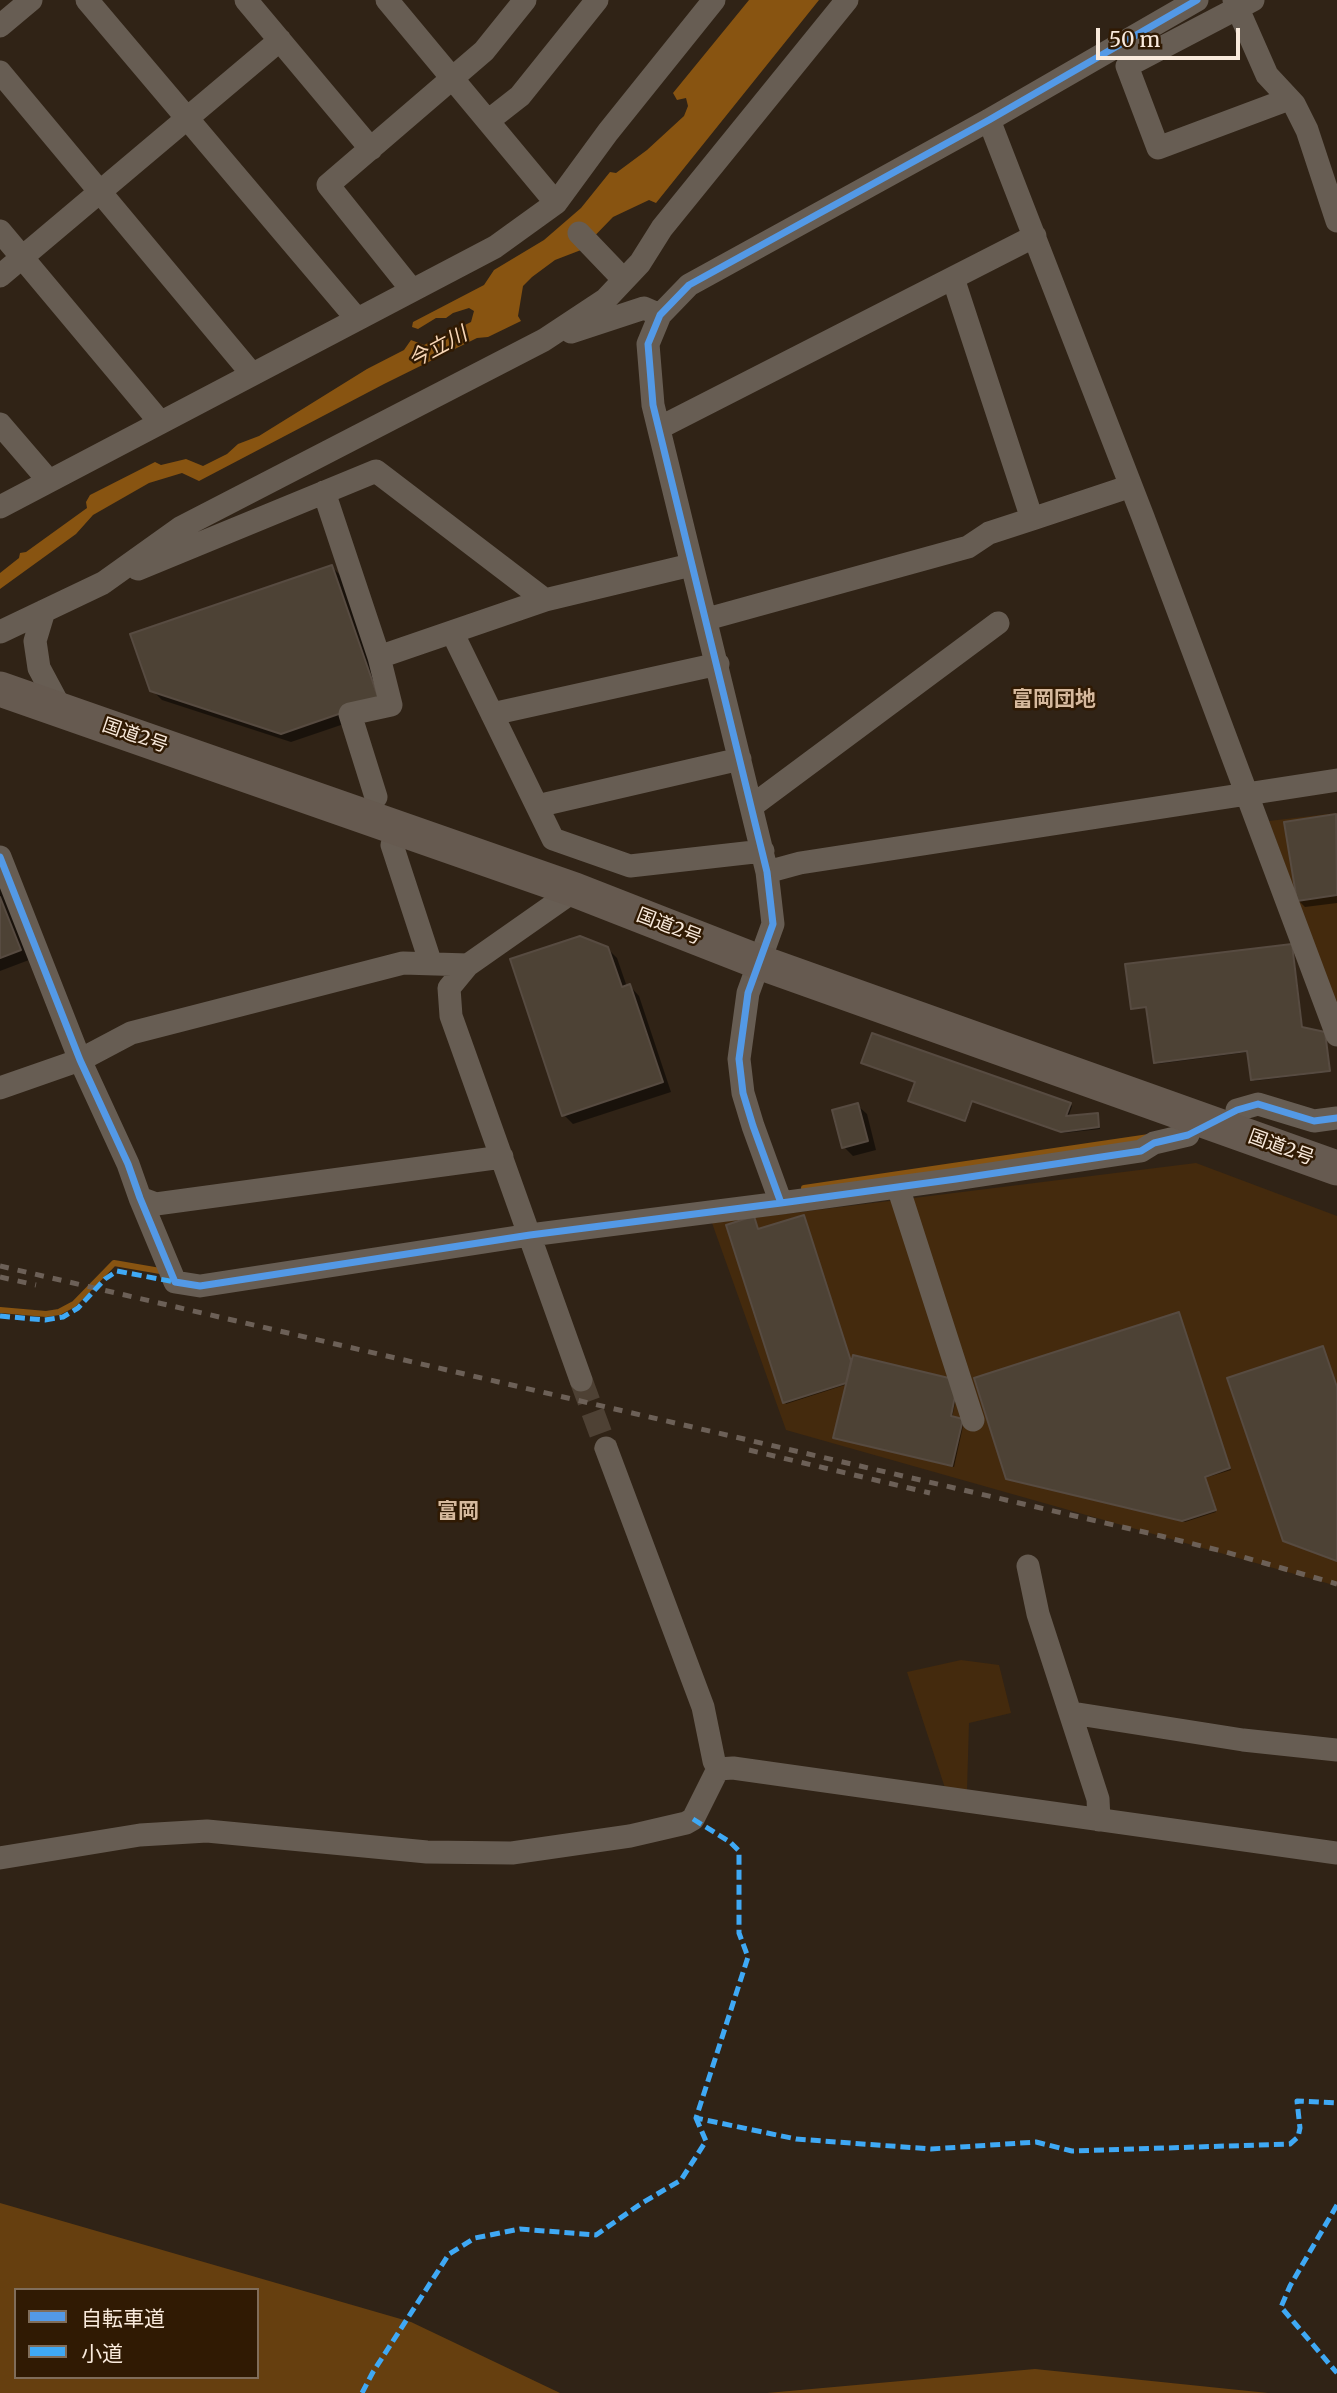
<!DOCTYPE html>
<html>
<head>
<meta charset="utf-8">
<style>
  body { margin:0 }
  #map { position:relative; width:1337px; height:2393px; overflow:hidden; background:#302316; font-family:Merriweather,"Noto Sans JP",serif }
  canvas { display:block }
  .legend { position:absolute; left:14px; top:2288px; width:245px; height:91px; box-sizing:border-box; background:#301a03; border:2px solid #806d5a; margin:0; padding:9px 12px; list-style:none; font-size:21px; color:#f9eadc }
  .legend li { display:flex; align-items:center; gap:14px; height:35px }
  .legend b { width:35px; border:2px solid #806d5a }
  .scale { position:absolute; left:1096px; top:28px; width:144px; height:32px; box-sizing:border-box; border:4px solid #f9eadc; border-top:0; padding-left:9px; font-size:21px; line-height:24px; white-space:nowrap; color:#f9eadc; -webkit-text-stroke:5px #301a03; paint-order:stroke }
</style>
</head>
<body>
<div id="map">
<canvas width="1337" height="2393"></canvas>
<ul class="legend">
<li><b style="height:9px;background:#5399e6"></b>自転車道</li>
<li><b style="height:9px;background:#3fa9f5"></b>小道</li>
</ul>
<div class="scale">50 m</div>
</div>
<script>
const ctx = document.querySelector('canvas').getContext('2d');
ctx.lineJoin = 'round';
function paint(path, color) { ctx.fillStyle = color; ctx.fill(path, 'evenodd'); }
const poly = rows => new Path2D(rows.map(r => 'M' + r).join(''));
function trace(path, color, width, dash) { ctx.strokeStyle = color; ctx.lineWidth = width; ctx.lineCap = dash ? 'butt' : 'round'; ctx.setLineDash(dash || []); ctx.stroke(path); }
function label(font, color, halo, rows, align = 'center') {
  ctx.font = font + ' Merriweather,"Noto Sans JP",serif'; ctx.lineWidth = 5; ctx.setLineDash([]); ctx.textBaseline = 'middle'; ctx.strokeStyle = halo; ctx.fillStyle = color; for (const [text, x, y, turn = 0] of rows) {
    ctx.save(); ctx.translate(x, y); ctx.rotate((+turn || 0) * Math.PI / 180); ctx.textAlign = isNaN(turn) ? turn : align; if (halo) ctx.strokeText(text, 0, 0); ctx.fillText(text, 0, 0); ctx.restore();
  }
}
const built = poly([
  [1337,813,1337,1010,1269,821],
  [1196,1163,1337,1216,1337,1586,786,1430,712,1223],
  [961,1660,999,1665,1011,1713,969,1723,967,1790,945,1788,907,1672]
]);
const forest = poly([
  [0,2203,411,2322,560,2393,0,2393],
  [16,2290,257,2290,257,2377,16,2377],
  [1035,2369,1268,2393,767,2393]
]);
const water = poly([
  [749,0,819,0,656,203,649,200,613,217,581,250,555,260,532,277,523,286,518,316,521,321,488,337,477,338,384,384,199,481,182,473,149,483,93,515,76,534,0,589,0,573,19,558,20,553,26,552,87,508,86,502,90,495,155,462,161,465,186,459,203,466,227,454,238,444,259,436,367,369,404,350,411,340,424,345,471,322,474,311,469,308,453,313,446,318,436,318,418,329,412,327,413,322,484,285,494,270,544,240,581,208,610,172,616,173,647,150,684,116,688,106,686,98,677,100,673,93]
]);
const shadow = poly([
  [332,567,342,577,388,709,291,742,162,700,152,690],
  [1335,816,1337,903,1305,907,1298,900],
  [0,885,29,960,0,971],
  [1293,947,1303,1029,1326,1036,1330,1072,1254,1081,1249,1052,1157,1064,1155,1062,1148,1008,1133,1008],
  [607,948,617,958,627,987,630,986,639,996,671,1092,573,1124,564,1115],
  [917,1082,1070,1104,1072,1106,1068,1118,1097,1114,1100,1129,1064,1133,973,1101,966,1121,912,1102],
  [857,1105,867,1114,876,1150,853,1156,844,1147],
  [803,1217,852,1365,957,1394,952,1418,964,1422,954,1467,837,1439,835,1437,848,1384,786,1404,784,1402,755,1220,759,1231],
  [1179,1314,1231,1470,1205,1478,1216,1512,1185,1522,1010,1480]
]);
const stream = poly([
  [804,1188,1149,1137],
  [0,1310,46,1314,59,1312,74,1304,114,1263,166,1272]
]);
const building = poly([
  [332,565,379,700,281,734,150,691,130,634,332,565],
  [1336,814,1337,895,1297,901,1284,822,1336,814],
  [0,897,21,950,0,958,0,897],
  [580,936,608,947,622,987,630,984,663,1082,562,1116,510,959,580,936],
  [1292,944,1302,1027,1325,1032,1330,1071,1251,1080,1247,1051,1154,1063,1146,1007,1131,1009,1125,964,1292,944],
  [872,1033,1071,1103,1066,1116,1098,1113,1099,1127,1061,1132,972,1101,965,1121,908,1101,915,1082,861,1063,872,1033],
  [858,1103,868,1141,842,1148,832,1110,858,1103],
  [804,1215,851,1361,846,1383,783,1403,726,1225,754,1216,758,1229,804,1215],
  [1179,1312,1230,1468,1205,1477,1216,1510,1182,1521,1006,1479,974,1378,1179,1312],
  [1323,1346,1337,1387,1337,1561,1283,1541,1227,1378,1323,1346],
  [853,1355,953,1379,956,1391,951,1416,963,1419,952,1466,833,1438,853,1355]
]);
const minorTunnel = poly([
  [581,1380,606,1448]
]);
const minor = poly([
  [87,0,357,319],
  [246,0,371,149],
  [387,0,556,203],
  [1234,0,1267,75,1294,104,1307,130,1337,221],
  [1253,0,1127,66,1158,148,1289,99],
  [0,26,31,0],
  [0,72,252,374],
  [989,120,1143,517,1337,1035],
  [488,121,520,96,597,0],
  [0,231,160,422],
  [579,233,624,280],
  [0,276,280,40],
  [412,290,328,185,484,51,525,0],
  [571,332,644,308,660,315],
  [0,424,49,481],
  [659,428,1035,236],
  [324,492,379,657,545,600],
  [0,507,495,247,556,203,608,132,714,0],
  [1032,519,1131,486],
  [138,569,376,471,545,600,691,565],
  [44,611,35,641,39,668,62,711],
  [707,619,968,547,989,533,1032,519,953,278],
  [0,632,103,583,180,528,544,340,606,299,640,263,662,228,847,0],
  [452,632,553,839,630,866,763,851],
  [492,714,718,664],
  [376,797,350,714,391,705,379,657],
  [537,806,740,759],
  [752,806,998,623],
  [392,845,431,964],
  [0,857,80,1060,128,1164,140,1198,175,1282,200,1286,530,1235,781,1203],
  [767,872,800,863,1337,780],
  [575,890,468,965,449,988,451,1016,581,1380],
  [0,1088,80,1060,131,1033,403,963,468,965],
  [1237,1110,1258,1104,1314,1121,1337,1118],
  [1188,1135,1154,1143,1141,1151,956,1179,781,1203,753,1126,743,1093,739,1059,748,993,773,924,767,872,653,405,648,344,660,315,689,285,989,120,1197,0],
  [898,1187,973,1420],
  [140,1198,156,1204,502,1157],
  [606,1448,703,1707,714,1761,718,1769],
  [1028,1566,1038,1614,1098,1799,1099,1820],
  [1072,1713,1243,1740,1337,1750],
  [718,1769,733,1768,1337,1853],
  [0,1858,140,1835,207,1831,427,1852,512,1853,630,1836,686,1823,693,1819,718,1769]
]);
const highway = poly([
  [0,689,575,890,759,962,1337,1168]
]);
const rail = poly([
  [0,1266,1161,1536,1226,1552,1337,1584],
  [0,1277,36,1285],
  [749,1450,930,1493]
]);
const quiet = poly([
  [0,1316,45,1320,63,1317,78,1308,105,1279,117,1271,175,1282],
  [693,1819,730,1842,739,1851,739,1933,748,1957,696,2118,796,2139,931,2149,1036,2142,1072,2151,1290,2144,1298,2137,1300,2128,1297,2101,1337,2103],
  [1337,2205,1290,2286,1281,2307,1337,2373],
  [362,2393,373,2372,449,2254,475,2238,520,2229,596,2235,642,2203,681,2180,706,2141,696,2118]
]);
const cycleway = poly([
  [1197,0,989,120,689,285,660,315,648,344,653,405,767,872,773,924,748,993,739,1059,743,1093,753,1126,781,1203,956,1179,1141,1151,1154,1143,1188,1135,1237,1110,1258,1104,1314,1121,1337,1118],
  [0,857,80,1060,128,1164,140,1198,175,1282,200,1286,530,1235,781,1203]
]);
const streetNames = [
  ["国道2号",135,736,19],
  ["国道2号",669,927,21],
  ["国道2号",1281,1148,20]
];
const waterNames = [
  ["今立川",438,348,-28]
];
const neighbourhoodNames = [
  ["富岡団地",1054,700],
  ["富岡",458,1512]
];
paint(built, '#442a0d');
paint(forest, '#663f0f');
paint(water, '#885411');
paint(shadow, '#0007');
trace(stream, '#885411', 6);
paint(building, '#4d4235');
trace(building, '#574b41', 2);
trace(minorTunnel, '#4e4134', 23, [23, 11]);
trace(minor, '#675d53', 23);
trace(highway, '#665a50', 35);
trace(rail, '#6c6057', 5, [9, 9]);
trace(quiet, '#3fa9f5', 5, [10, 5]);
trace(cycleway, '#5399e6', 7);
label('19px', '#f9eadc', '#301a03', streetNames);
label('italic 21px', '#f7d6b7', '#301a03', waterNames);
label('bold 21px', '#d6b99d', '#301a03', neighbourhoodNames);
</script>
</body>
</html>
